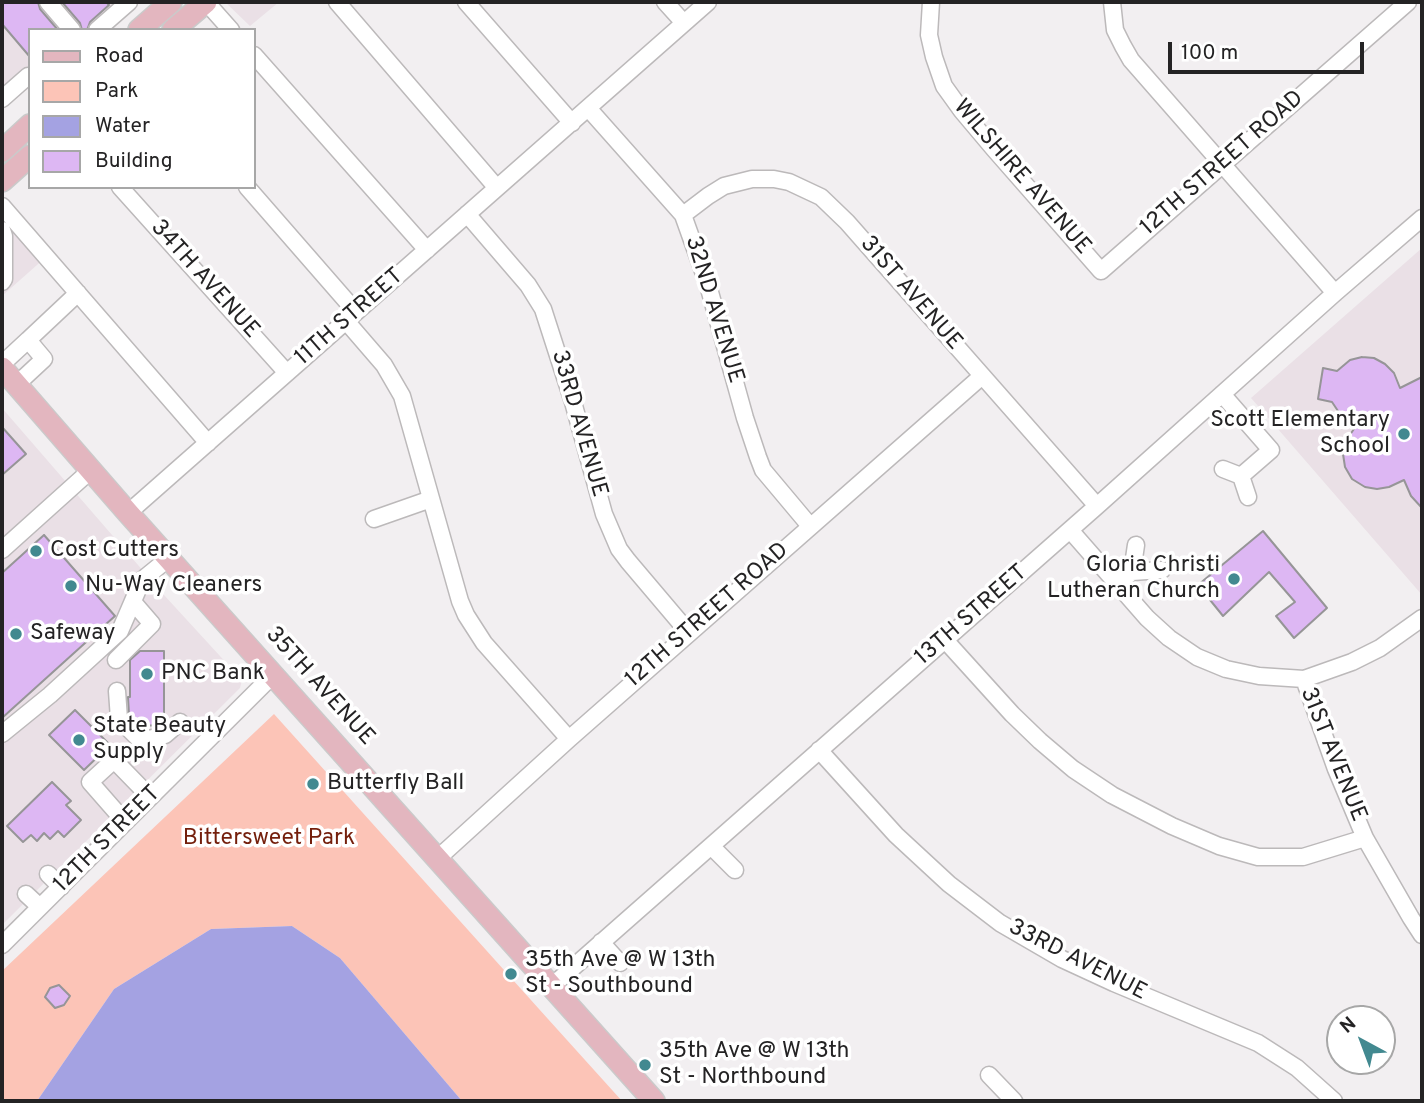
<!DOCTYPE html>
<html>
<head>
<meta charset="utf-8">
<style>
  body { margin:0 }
  #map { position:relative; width:1424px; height:1103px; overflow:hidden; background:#f2eff1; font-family:Overpass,sans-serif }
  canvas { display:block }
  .frame { position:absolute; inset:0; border:4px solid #242324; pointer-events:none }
  .legend { position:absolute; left:28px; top:28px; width:228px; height:161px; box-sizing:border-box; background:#fff; border:2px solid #a7a7a7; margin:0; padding:9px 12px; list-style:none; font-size:21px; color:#242324 }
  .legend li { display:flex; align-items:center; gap:14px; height:35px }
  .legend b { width:35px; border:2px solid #a7a7a7 }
  .north { position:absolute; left:1326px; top:1005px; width:70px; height:70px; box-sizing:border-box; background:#fff; border:2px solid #a7a7a7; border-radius:50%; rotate:319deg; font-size:19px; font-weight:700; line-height:28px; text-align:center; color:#242324 }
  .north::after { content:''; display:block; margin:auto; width:24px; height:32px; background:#428990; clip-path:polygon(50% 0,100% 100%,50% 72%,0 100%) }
  .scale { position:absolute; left:1168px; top:42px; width:196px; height:32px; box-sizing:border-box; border:4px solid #242324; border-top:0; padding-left:9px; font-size:21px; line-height:24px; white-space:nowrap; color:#242324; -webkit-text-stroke:5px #fff; paint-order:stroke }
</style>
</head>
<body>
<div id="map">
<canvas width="1424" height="1103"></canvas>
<div class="frame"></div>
<ul class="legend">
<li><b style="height:9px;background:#e3b6bf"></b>Road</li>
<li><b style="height:19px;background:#fcc4b7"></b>Park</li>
<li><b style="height:19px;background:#a4a2e2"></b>Water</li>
<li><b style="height:19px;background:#ddb7f3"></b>Building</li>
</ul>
<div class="north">N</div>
<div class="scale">100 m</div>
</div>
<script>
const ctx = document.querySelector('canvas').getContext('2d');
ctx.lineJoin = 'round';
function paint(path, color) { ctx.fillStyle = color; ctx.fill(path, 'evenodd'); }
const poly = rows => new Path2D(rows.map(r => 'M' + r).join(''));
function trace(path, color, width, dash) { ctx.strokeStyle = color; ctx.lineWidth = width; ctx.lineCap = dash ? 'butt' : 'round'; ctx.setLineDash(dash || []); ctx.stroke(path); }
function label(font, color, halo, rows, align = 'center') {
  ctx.font = font + ' Overpass,sans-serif'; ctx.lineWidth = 7; ctx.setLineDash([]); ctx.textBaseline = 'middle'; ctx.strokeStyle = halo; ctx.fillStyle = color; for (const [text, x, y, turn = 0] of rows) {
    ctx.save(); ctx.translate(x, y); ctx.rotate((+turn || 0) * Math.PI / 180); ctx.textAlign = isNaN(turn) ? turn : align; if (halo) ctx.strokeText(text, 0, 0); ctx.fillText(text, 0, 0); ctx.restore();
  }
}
const built = poly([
  [2,2,128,2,96,30,30,30,30,87,2,109],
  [225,2,279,2,250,26],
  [2,206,46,257,2,296],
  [1422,248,1422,595,1251,398],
  [2,408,164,595,242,680,240,688,2,925]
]);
const green = poly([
  [274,714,548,1019,622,1101,462,1101,340,958,292,926,211,929,114,989,37,1101,2,1101,2,971]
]);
const water = poly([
  [292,926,340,958,462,1101,37,1101,114,989,211,929]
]);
const building = poly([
  [2,2,38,2,40,9,58,30,30,30,30,57,2,24,2,2],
  [62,2,106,2,109,5,90,22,87,30,82,30,80,23,62,2],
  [1362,357,1374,358,1385,364,1394,373,1400,388,1422,377,1422,508,1411,496,1404,480,1389,487,1377,489,1365,487,1352,479,1345,467,1343,454,1345,442,1356,426,1340,414,1332,402,1318,399,1323,368,1337,371,1350,360,1362,357],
  [2,427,26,454,2,475,2,427],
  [1263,531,1327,608,1294,638,1276,616,1295,602,1269,572,1223,616,1198,585,1263,531],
  [44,535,115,616,2,718,2,573,44,535],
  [140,651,164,651,164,722,160,725,141,726,129,714,128,697,130,697,130,660,140,651],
  [75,710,110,745,84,770,49,735,75,710],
  [52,782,71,801,66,805,81,820,64,837,58,831,50,839,44,833,37,841,31,835,23,842,7,826,52,782],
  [59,985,70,996,64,1005,55,1008,45,997,50,988,59,985]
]);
const minor = poly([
  [48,2,72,30],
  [206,2,231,30],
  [337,2,497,188],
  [466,2,572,123],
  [665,2,684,23],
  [931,2,929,35,934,57,944,86,962,111,994,149,1101,271,1408,2],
  [1112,2,1115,30,1123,46,1131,60,1335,293],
  [97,30,129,2],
  [254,55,427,250],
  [2,99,28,76,30,79],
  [588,108,683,215,708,285,745,418,758,457,763,470,810,526],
  [120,187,287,373],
  [247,187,356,312],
  [2,206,208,443],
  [467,214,528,285,543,309,573,402,604,514,619,549,628,561,689,633],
  [683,215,708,196,724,186,752,179,774,179,789,182,821,197,847,222,1097,506],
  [2,230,4,236,4,279,2,282],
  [346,321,384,365,402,396,460,601,466,615,484,643,569,739],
  [28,340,78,293],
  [2,364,28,340,44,359,16,385],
  [1222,394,1271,450,1241,476,1223,469],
  [1241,476,1248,497],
  [128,513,708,2],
  [374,519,431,499],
  [1070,530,1147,618,1169,638,1197,657,1226,669,1259,676,1304,679,1352,662,1380,648,1422,618],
  [2,550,91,470],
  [1132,572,1136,545],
  [1116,584,1132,572,1162,570],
  [945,640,1012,714,1040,741,1073,769,1112,795,1172,826,1219,846,1258,857,1303,857,1365,838],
  [116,660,152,624,133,602],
  [1304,679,1336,769,1365,838,1411,918,1422,935],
  [117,691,119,719,141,741,165,735,180,722],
  [2,734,50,695,120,631,142,580,169,558],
  [819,750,896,835,949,884,1000,923,1062,959,1114,983,1258,1043,1297,1068,1334,1101],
  [125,822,90,782,114,760,150,797],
  [711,846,735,870],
  [437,859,569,739,982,376],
  [48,874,61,887],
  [26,894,40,907],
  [601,942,620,963],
  [2,945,273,675],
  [552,986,1097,506,1335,293,1422,218],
  [989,1075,1014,1101]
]);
const major = poly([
  [139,30,171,2],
  [173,30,206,2],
  [2,151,30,125],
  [2,181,30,156],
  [2,368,128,513,654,1101]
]);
const markers = [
  [1404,434,7,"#428990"],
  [36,551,7,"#428990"],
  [1234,579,7,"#428990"],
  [71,586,7,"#428990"],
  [16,634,7,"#428990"],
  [147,674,7,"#428990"],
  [79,740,7,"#428990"],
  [313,784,7,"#428990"],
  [511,974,7,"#428990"],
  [645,1065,7,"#428990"]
];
const streetNames = [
  ["12TH STREET ROAD",1223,164,-41],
  ["WILSHIRE AVENUE",1021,178,49],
  ["34TH AVENUE",204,280,48],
  ["31ST AVENUE",910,294,49],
  ["32ND AVENUE",713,310,73],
  ["11TH STREET",350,318,-41],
  ["33RD AVENUE",578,424,74],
  ["12TH STREET ROAD",708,616,-41],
  ["13TH STREET",972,616,-41],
  ["35TH AVENUE",319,687,48],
  ["31ST AVENUE",1332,755,68],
  ["12TH STREET",108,840,-45],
  ["33RD AVENUE",1077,961,27]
];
const poiNames = [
  ["Scott Elementary",1390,421,"right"],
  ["School",1390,447,"right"],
  ["Cost Cutters",50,551],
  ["Gloria Christi",1220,566,"right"],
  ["Lutheran Church",1220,592,"right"],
  ["Nu-Way Cleaners",85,586],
  ["Safeway",30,634],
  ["PNC Bank",161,674],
  ["State Beauty",93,727],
  ["Supply",93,753],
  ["Butterfly Ball",327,784],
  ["35th Ave @ W 13th",525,961],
  ["St - Southbound",525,987],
  ["35th Ave @ W 13th",659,1052],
  ["St - Northbound",659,1078]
];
const parkNames = [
  ["Bittersweet Park",269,839]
];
paint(built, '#eae0e6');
paint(green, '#fcc4b7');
paint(water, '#a4a2e2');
paint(building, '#ddb7f3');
trace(building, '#969597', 2);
trace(minor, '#bcb9ba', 19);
trace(major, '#cacaca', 24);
trace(minor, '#fff', 16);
trace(major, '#e3b6bf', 21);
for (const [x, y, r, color] of markers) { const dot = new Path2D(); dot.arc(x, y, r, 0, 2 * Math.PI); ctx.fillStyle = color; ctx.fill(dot); trace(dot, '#fff', 2.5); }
label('23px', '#242324', '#fff', streetNames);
label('23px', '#242324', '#fff', poiNames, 'left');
label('23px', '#741f0c', '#fff', parkNames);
</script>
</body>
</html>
